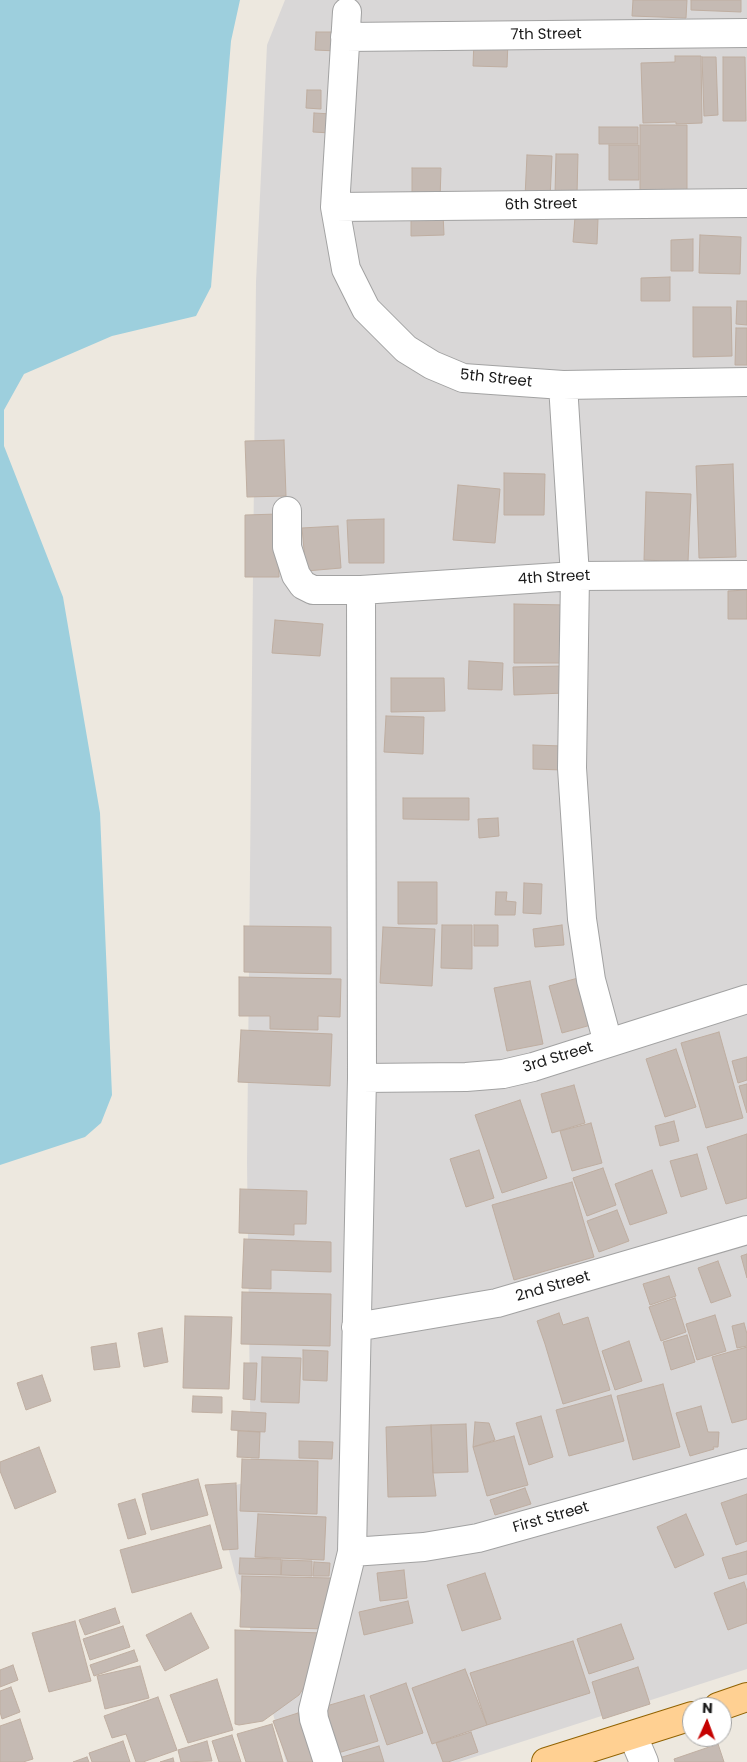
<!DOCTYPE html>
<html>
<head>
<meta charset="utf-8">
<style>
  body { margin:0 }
  #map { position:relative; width:747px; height:1762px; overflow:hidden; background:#ede8df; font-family:Poppins,sans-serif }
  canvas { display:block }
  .north { position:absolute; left:682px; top:1697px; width:50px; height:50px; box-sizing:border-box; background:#fff; border:1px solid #a4a4a4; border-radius:50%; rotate:2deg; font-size:14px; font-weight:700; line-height:20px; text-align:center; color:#1b1b1b }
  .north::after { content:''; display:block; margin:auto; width:18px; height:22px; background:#c50100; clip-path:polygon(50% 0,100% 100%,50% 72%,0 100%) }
</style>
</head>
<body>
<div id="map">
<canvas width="747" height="1762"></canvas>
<div class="north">N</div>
</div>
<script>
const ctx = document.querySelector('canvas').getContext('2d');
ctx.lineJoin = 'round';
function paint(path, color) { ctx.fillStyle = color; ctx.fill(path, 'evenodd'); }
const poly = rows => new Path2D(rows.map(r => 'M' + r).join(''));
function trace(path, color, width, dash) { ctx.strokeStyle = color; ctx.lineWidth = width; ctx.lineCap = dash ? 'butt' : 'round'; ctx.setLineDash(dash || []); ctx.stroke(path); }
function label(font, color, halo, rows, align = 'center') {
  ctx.font = font + ' Poppins,sans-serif'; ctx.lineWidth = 4; ctx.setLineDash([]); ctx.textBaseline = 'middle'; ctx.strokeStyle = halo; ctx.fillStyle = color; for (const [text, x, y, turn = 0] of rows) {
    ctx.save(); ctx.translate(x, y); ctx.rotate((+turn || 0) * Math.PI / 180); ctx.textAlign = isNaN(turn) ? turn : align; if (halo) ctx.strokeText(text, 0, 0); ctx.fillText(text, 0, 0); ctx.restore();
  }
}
const residential = poly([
  [285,0,747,0,747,1669,459,1762,286,1762,213,1491,251,1481,247,1162,256,282,267,45]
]);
const water = poly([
  [0,0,240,0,231,41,211,287,196,316,112,336,24,374,4,410,4,446,63,597,100,813,112,1095,101,1123,85,1137,0,1165]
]);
const building = poly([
  [633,0,687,0,686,18,632,16,633,0],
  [691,0,741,0,741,12,691,10,691,0],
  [316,32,338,32,337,51,315,50,316,32],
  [474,40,508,41,507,67,473,66,474,40],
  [675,56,701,56,702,123,676,124,676,122,643,123,641,63,675,62,675,56],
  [702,57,716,57,718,115,704,116,702,57],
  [723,57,745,57,746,121,723,121,723,57],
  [307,90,321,90,321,109,306,108,307,90],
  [314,113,332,114,331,133,313,132,314,113],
  [640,125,687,125,687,190,640,190,640,125],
  [599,127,638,127,638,144,599,144,599,127],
  [609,145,639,145,639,180,609,180,609,145],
  [556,154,578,154,577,195,555,194,556,154],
  [527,155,552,156,550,199,525,197,527,155],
  [412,168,441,168,440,201,412,201,412,168],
  [443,213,444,235,411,236,411,214,443,213],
  [575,217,598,219,597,244,573,242,575,217],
  [700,235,741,237,740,274,699,273,700,235],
  [693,239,693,271,671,271,671,240,693,239],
  [670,277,670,301,641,301,641,278,670,277],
  [737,301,747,301,747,325,736,324,737,301],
  [693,307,731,307,732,356,693,357,693,307],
  [736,328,747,328,747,365,735,365,736,328],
  [284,440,286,496,247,497,245,441,284,440],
  [733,464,736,557,699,558,696,466,733,464],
  [504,473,545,474,544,515,504,515,504,473],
  [458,485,500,489,495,543,453,540,458,485],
  [646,492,691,494,688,562,644,560,646,492],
  [278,514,279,577,245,577,245,515,278,514],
  [384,519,384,563,349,563,347,520,384,519],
  [338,526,341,568,306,571,302,528,338,526],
  [747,590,747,619,728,619,728,591,747,590],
  [514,604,567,605,566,663,514,663,514,604],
  [275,620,323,624,320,656,272,653,275,620],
  [469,661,503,663,502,690,468,689,469,661],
  [564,666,565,693,514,695,513,667,564,666],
  [391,678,444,678,445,711,391,712,391,678],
  [386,716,424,717,423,754,384,752,386,716],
  [533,745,562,746,562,770,533,769,533,745],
  [403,798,469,798,469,820,403,819,403,798],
  [498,818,499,836,479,838,478,819,498,818],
  [398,882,437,882,437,924,398,924,398,882],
  [524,883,542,884,541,914,523,913,524,883],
  [496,892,507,892,506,901,516,902,515,915,495,915,496,892],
  [442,925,472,925,472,969,441,968,442,925],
  [474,925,498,925,498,946,474,946,474,925],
  [562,925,564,945,535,947,533,929,562,925],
  [244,926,331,927,331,974,244,972,244,926],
  [383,927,435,929,432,986,380,983,383,927],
  [239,977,341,979,340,1017,318,1016,318,1030,270,1029,270,1016,239,1016,239,977],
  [578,978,591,1025,562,1033,549,986,578,978],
  [530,981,543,1044,507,1051,494,988,530,981],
  [241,1030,332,1034,330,1086,238,1082,241,1030],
  [719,1032,743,1118,706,1128,681,1043,719,1032],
  [676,1049,696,1107,665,1117,646,1059,676,1049],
  [747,1057,747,1080,738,1083,732,1061,747,1057],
  [747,1084,747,1113,739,1086,747,1084],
  [574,1085,585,1123,552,1133,541,1094,574,1085],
  [520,1100,547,1178,502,1193,475,1115,520,1100],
  [674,1121,679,1141,660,1146,655,1126,674,1121],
  [591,1123,602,1163,572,1171,560,1131,591,1123],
  [747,1134,747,1198,726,1204,707,1147,747,1134],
  [479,1150,494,1198,466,1207,450,1159,479,1150],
  [697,1154,707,1189,681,1197,670,1161,697,1154],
  [603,1168,616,1205,587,1216,573,1178,603,1168],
  [652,1170,667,1213,630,1225,615,1184,652,1170],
  [572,1182,594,1257,514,1280,492,1205,572,1182],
  [240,1189,307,1191,306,1224,294,1224,294,1235,239,1233,240,1189],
  [617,1210,629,1241,599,1252,587,1221,617,1210],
  [244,1239,331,1242,331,1272,271,1270,271,1289,242,1288,244,1239],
  [747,1254,747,1278,741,1256,747,1254],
  [718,1261,731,1296,711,1303,698,1268,718,1261],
  [669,1276,676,1296,650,1305,643,1284,669,1276],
  [242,1292,331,1294,330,1346,241,1344,242,1292],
  [675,1298,686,1332,661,1341,649,1307,675,1298],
  [559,1313,563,1325,588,1317,610,1390,563,1404,545,1344,537,1321,559,1313],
  [715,1315,726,1351,697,1360,686,1324,715,1315],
  [185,1316,232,1317,229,1389,183,1388,185,1316],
  [744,1323,747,1334,747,1346,737,1348,732,1326,744,1323],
  [162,1328,168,1362,144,1367,138,1333,162,1328],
  [687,1335,695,1362,671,1370,663,1342,687,1335],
  [629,1341,642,1381,615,1390,602,1351,629,1341],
  [116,1343,120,1367,94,1370,91,1347,116,1343],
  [747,1347,747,1419,732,1423,712,1357,747,1347],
  [303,1350,328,1351,327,1381,303,1380,303,1350],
  [262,1357,301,1358,299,1403,261,1402,262,1357],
  [244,1363,257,1363,255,1400,243,1399,244,1363],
  [42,1375,51,1401,26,1410,17,1383,42,1375],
  [663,1384,680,1447,633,1460,617,1396,663,1384],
  [611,1395,624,1441,569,1456,556,1410,611,1395],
  [193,1396,222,1397,222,1413,192,1412,193,1396],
  [701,1406,708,1432,719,1432,718,1447,713,1447,714,1449,690,1456,676,1413,701,1406],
  [232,1411,266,1413,265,1432,231,1430,232,1411],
  [541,1416,553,1457,529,1465,516,1423,541,1416],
  [475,1422,489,1423,495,1440,473,1447,475,1422],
  [466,1424,468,1472,433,1473,431,1425,466,1424],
  [431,1425,433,1473,436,1496,388,1497,386,1427,431,1425],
  [238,1431,260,1432,259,1458,237,1457,238,1431],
  [514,1436,528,1485,487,1496,473,1447,514,1436],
  [299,1441,333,1442,332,1459,299,1458,299,1441],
  [39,1447,56,1492,15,1509,0,1471,0,1462,39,1447],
  [242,1459,318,1461,317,1514,240,1511,242,1459],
  [198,1479,208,1515,151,1530,142,1494,198,1479],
  [236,1483,238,1549,223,1550,205,1485,236,1483],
  [525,1488,531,1504,495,1515,490,1500,525,1488],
  [747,1494,747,1541,736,1545,721,1503,747,1494],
  [135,1499,146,1534,128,1539,118,1504,135,1499],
  [258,1514,326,1517,324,1560,255,1557,258,1514],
  [686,1514,704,1555,675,1568,657,1527,686,1514],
  [210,1525,222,1568,132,1593,120,1550,210,1525],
  [747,1551,747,1574,729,1579,722,1558,747,1551],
  [240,1558,281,1559,281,1575,239,1574,240,1558],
  [282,1560,312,1561,312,1576,281,1575,282,1560],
  [314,1562,330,1563,329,1576,313,1576,314,1562],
  [404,1570,407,1598,380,1601,377,1573,404,1570],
  [485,1573,501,1619,462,1631,447,1585,485,1573],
  [242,1576,331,1578,329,1629,240,1627,242,1576],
  [744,1582,747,1591,747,1623,728,1630,714,1593,744,1582],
  [408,1601,413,1623,364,1635,359,1612,408,1601],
  [115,1608,120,1623,85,1635,79,1620,115,1608],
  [191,1613,209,1648,165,1671,146,1635,191,1613],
  [75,1621,91,1681,49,1692,32,1633,75,1621],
  [621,1624,634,1659,589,1674,577,1639,621,1624],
  [123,1626,130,1647,90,1660,83,1639,123,1626],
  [235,1630,322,1633,314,1672,299,1695,263,1721,239,1725,235,1724,235,1630],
  [573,1641,590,1693,487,1725,470,1673,573,1641],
  [134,1650,138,1661,94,1676,90,1665,134,1650],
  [13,1665,18,1680,0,1687,0,1670,13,1665],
  [140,1666,149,1698,105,1709,97,1676,140,1666],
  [638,1667,650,1704,603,1719,592,1682,638,1667],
  [465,1669,487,1725,432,1744,412,1688,465,1669],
  [217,1679,233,1730,188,1743,170,1695,217,1679],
  [406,1683,423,1733,387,1745,370,1696,406,1683],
  [11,1687,20,1712,2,1719,0,1712,0,1691,11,1687],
  [364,1695,378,1741,338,1753,323,1707,364,1695],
  [158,1697,177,1750,143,1762,136,1762,126,1734,112,1738,104,1716,158,1697],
  [298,1713,315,1762,288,1762,273,1721,298,1713],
  [20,1719,33,1759,23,1762,0,1762,0,1726,20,1719],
  [272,1724,283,1762,246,1762,237,1734,272,1724],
  [471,1732,478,1752,448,1762,443,1762,436,1743,471,1732],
  [232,1735,241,1762,219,1762,212,1741,232,1735],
  [123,1741,130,1762,92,1762,89,1753,123,1741],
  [207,1741,212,1761,181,1762,178,1750,207,1741],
  [718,1744,724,1762,675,1762,674,1759,718,1744],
  [379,1746,384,1762,340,1762,339,1758,379,1746],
  [87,1757,89,1762,73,1762,87,1757],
  [173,1758,174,1762,160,1762,173,1758]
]);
const minor = poly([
  [347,12,335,207,346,269,366,309,406,349,432,365,463,378,563,385,747,382],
  [345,37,747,33],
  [335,207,747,203],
  [563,385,575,576,572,768,582,919,591,980,608,1043],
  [287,511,287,547,296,575,303,585,313,590,361,590,575,576,747,575],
  [362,1078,466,1077,503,1074,533,1067,747,999],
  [356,1327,497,1303,747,1230],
  [352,1552,424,1547,478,1538,747,1463],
  [633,1736,644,1762],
  [328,1762,314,1719,313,1710,352,1552,362,1078,361,590]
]);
const major = poly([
  [718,1707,747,1697],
  [546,1762,692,1716]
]);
const streetNames = [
  ["7th Street",546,35,-1],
  ["6th Street",541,205,-1],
  ["5th Street",496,379,6],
  ["4th Street",554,578,-3],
  ["3rd Street",558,1058,-17],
  ["2nd Street",553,1287,-16],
  ["First Street",551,1518,-16]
];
paint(residential, '#d9d7d7');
paint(water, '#9dcfdd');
paint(building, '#c5bab3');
trace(building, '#bfaea1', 1);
trace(minor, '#a2a2a2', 30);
trace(major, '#916200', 30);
trace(minor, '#fff', 28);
trace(major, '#ffd092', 28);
label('15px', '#1b1b1b', '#fff', streetNames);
</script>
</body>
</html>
